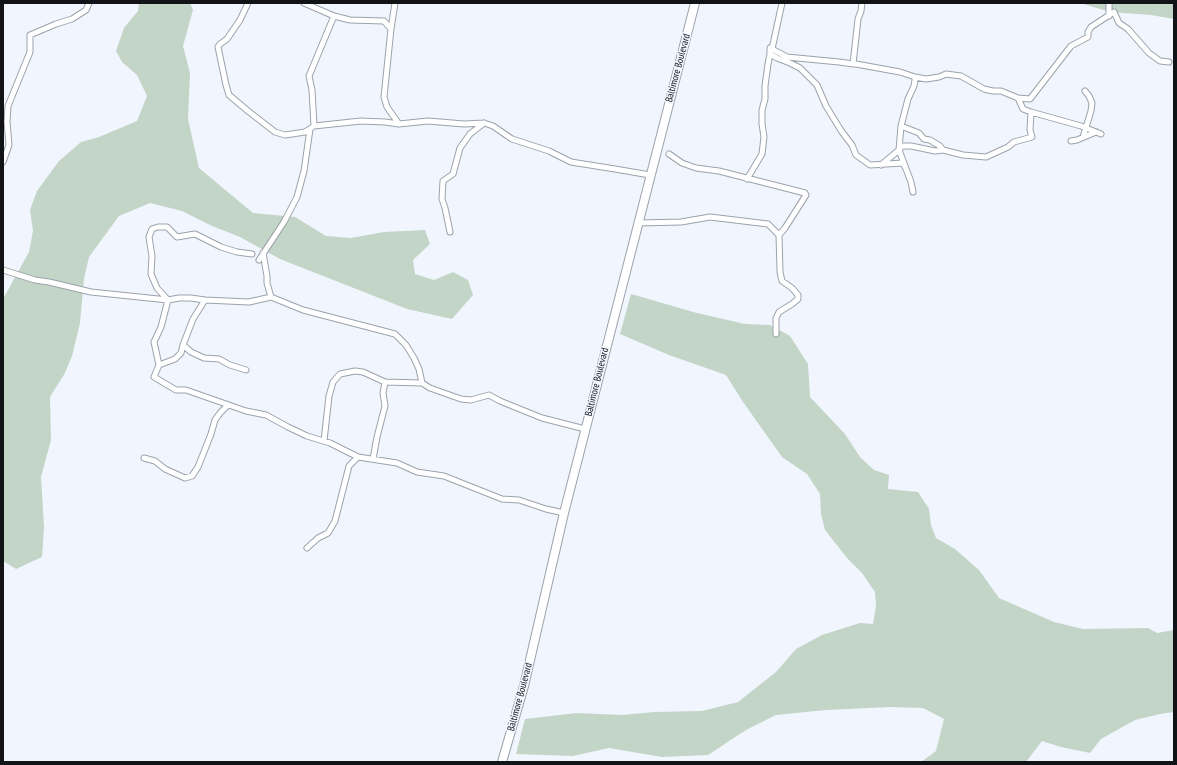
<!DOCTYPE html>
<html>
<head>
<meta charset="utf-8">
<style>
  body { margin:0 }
  #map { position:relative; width:1177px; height:765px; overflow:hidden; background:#f1f6fe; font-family:"PT Sans Narrow",sans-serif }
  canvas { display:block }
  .frame { position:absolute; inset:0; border:4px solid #111316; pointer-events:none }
</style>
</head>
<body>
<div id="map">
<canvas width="1177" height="765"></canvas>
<div class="frame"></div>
</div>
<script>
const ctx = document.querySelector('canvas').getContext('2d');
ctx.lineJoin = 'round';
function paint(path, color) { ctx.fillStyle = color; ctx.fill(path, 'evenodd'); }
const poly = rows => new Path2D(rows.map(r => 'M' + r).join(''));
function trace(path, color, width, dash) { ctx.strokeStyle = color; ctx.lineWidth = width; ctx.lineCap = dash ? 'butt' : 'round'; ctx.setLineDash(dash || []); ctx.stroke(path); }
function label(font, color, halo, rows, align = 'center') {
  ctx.font = font + ' "PT Sans Narrow",sans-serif'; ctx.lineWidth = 3; ctx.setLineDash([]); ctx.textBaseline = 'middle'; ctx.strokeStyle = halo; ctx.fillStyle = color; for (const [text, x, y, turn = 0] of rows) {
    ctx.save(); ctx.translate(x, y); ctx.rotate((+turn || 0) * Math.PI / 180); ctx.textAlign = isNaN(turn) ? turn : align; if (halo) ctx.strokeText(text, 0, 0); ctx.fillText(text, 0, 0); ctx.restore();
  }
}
const green = poly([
  [139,3,190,3,193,10,183,46,190,73,188,119,199,168,253,213,295,217,326,236,351,238,384,232,425,230,430,244,413,260,415,274,434,280,453,272,468,280,473,295,452,319,407,309,280,259,240,237,212,226,182,211,150,203,119,216,89,257,84,279,80,323,72,356,65,373,50,397,51,440,41,477,44,527,42,557,16,569,3,561,3,299,29,252,33,231,30,210,37,191,59,161,81,142,99,137,137,121,147,96,137,75,122,62,116,51,124,28,138,11],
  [1080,3,1174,3,1174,19,1151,15,1110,12],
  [631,294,697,313,745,324,770,325,790,336,808,364,810,397,845,434,860,457,874,470,889,475,888,489,918,492,929,509,931,525,936,538,955,549,979,570,999,598,1054,622,1083,629,1148,628,1157,633,1174,630,1174,712,1160,714,1135,720,1101,739,1090,753,1061,747,1042,741,1026,762,921,762,936,751,944,719,923,708,890,707,826,710,776,715,746,730,708,755,662,757,609,748,573,756,516,754,525,719,577,713,622,715,654,712,702,711,738,702,776,672,796,649,822,635,860,623,873,624,876,606,875,592,862,573,847,558,825,530,821,514,820,494,807,474,782,457,743,402,726,375,669,355,620,334]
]);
const minor = poly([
  [248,3,240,20,227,39,220,44,218,47,226,85,229,95,248,111,275,132,285,135,292,134,305,132,310,129],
  [304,3,334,16,350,20,384,21,391,29,384,97,387,107,399,124],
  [782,3,772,49,770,48,770,54,777,58,790,63,800,68,817,85,826,106,842,132,852,145,856,155,870,165,903,163,906,169],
  [1109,3,1109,16],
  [391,29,395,3],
  [772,49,787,57,839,62,853,64,856,64,900,72,915,77,926,79,939,77,946,74,961,76,984,89,993,91,1001,91,1018,98],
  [853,64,858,19,861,11,862,3],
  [1031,112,1081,126,1101,134],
  [314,126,312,90,309,76,334,16],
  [901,126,919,133,924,139,930,140,940,146,943,150],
  [1083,137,1091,111,1092,103,1089,96,1085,91],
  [1071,141,1077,140,1096,132],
  [669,154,682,163,696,168,719,171,805,193,806,195,785,228,779,235,780,272,782,281,792,288,798,295,798,299,792,304,779,312,776,318,776,334],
  [3,162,9,145,7,122,8,106,30,52,30,35,56,24,72,19,86,10,89,3],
  [881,165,899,150,902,146,911,146,935,151,943,150,963,155,986,157,1008,147,1014,142,1032,137,1030,130,1031,112,1023,109,1018,98,1030,99,1071,46,1088,37,1088,32,1091,27,1114,12,1119,23,1128,29,1149,53,1160,61,1169,62],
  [747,179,762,154,764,137,762,124,762,110,765,99,765,86,768,64,770,54],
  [913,192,911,182,899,150,901,126,908,99,914,86,915,80,915,77],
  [638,223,681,222,710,217,768,224,779,235],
  [450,232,445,208,442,199,443,181,453,174,460,148,470,134,484,123],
  [263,253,267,276,267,283,271,297],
  [252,254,237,252,221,247,195,234,177,237,167,227,158,227,152,229,149,237,152,256,151,274,157,288,168,300,179,298,191,298,205,300,249,302,271,297,303,310,395,334,406,345,414,358,419,369,422,383,430,388,461,399,471,400,489,395,500,401,542,418,585,429],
  [259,260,284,222,297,197,304,171,310,129,314,126,361,121,385,122,399,124,428,121,464,124,484,123,493,126,512,139,549,151,571,162,615,169,650,175],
  [3,270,35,280,49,282,91,292,168,300,161,327,154,342,159,365,154,377,176,390,186,390,246,411,266,415,288,427,307,436,330,443,358,457,397,463,417,472,444,476,502,499,519,500,546,509,564,513],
  [183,345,191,352,204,358,219,359,230,365,246,370],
  [159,365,175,359,181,353,183,345,193,319,205,300],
  [324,441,329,396,333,382,340,374,355,371,363,372,385,382,422,383],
  [144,458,155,461,165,469,185,478,192,476,198,467,211,434,215,420,220,413,228,405],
  [373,459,377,437,385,406,383,393,385,382],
  [307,548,318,538,328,533,335,521,349,466,358,457]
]);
const highway = poly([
  [502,762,524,686,564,513,695,3]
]);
const streetNames = [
  ["Baltimore Boulevard",678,68,-75],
  ["Baltimore Boulevard",597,382,-76],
  ["Baltimore Boulevard",520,697,-75]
];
paint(green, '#c2d5c7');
trace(minor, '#9ca2ab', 7);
trace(highway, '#9ca2ab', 10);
trace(minor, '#fff', 5);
trace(highway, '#fff', 8);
label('10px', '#111316', '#f1f6fe', streetNames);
</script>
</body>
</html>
